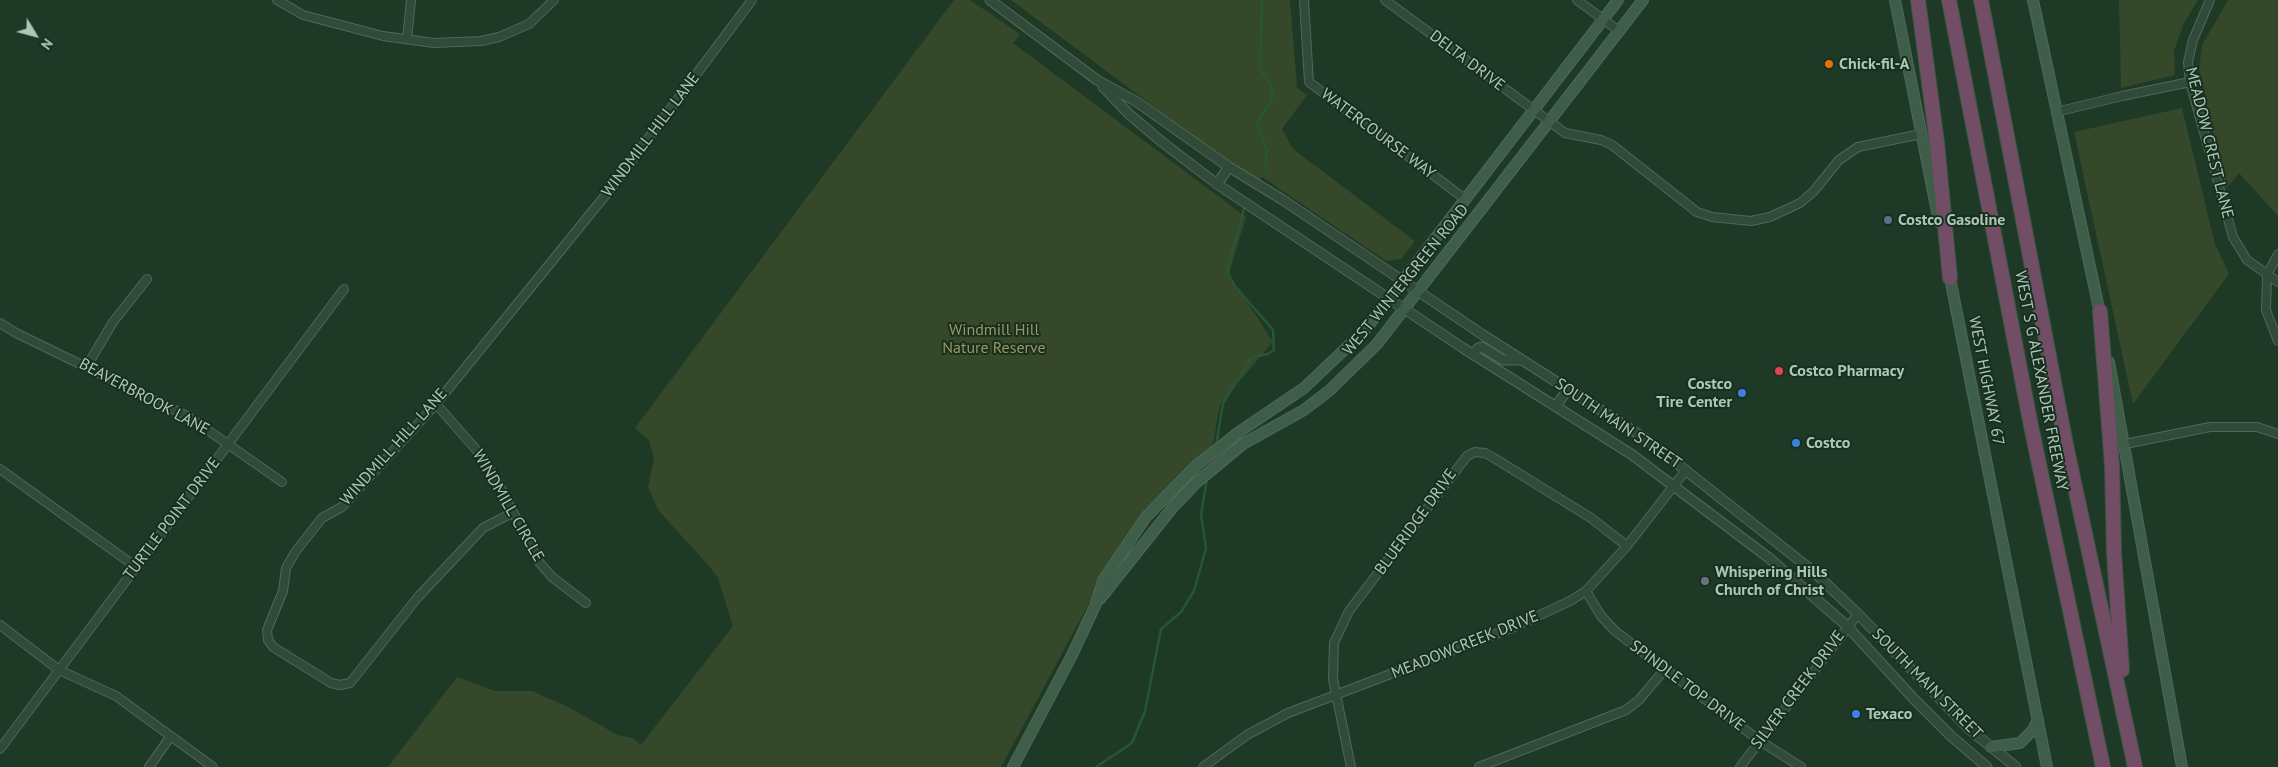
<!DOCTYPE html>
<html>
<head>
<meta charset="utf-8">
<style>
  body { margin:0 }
  #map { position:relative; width:2278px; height:767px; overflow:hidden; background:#1e3a27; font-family:"PT Sans",sans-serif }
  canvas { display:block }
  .north { position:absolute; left:10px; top:10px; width:50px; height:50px; -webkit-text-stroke:4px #182f1f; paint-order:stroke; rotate:127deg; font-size:14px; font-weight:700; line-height:20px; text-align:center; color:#acc7b5 }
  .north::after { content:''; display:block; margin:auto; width:18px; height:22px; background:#acc7b5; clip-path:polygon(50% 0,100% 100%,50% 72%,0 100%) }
</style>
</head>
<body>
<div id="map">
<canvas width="2278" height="767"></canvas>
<div class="north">N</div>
</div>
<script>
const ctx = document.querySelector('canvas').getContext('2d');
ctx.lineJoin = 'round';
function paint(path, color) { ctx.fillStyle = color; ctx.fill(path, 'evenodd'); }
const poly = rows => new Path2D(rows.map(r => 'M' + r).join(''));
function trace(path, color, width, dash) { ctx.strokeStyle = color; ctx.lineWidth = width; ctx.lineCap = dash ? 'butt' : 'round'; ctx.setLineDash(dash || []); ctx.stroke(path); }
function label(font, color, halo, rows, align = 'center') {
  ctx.font = font + ' "PT Sans",sans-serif'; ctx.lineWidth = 4; ctx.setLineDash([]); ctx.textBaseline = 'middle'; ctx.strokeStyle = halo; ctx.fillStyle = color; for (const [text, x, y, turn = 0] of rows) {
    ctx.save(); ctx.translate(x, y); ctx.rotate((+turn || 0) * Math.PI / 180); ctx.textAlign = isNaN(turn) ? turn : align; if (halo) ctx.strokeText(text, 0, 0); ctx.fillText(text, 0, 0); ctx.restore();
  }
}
const green = poly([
  [954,0,970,0,1020,34,1013,43,1246,217,1229,274,1273,342,1220,404,1210,461,1151,515,1108,568,1001,767,388,767,457,677,495,691,532,691,568,707,618,735,632,738,641,745,733,626,718,578,709,566,659,511,648,487,654,458,649,441,635,428],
  [1011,0,1290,0,1297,88,1307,95,1282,129,1293,149,1415,241,1401,259,1386,261,1262,177,1255,182],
  [2119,0,2198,0,2184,23,2174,51,2175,75,2121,88],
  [2228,0,2278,0,2278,216,2239,173,2226,189,2199,70,2202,45],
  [2182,108,2215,244,2229,274,2133,404,2074,132]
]);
const stream = poly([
  [1262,0,1260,66,1263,74,1272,86,1272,100,1257,122,1267,150,1265,170],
  [1216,446,1223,403,1252,357,1268,354,1274,350,1273,330,1234,285,1227,271,1244,209],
  [1096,767,1132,743,1145,711,1161,629,1181,612,1194,591,1206,548,1201,515,1207,478]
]);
const minor = poly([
  [277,0,303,15,383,36,434,43,481,41,499,37,529,24,554,0],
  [1304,0,1309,82,1465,199],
  [1385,0,1565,133,1601,140,1612,145,1697,212,1712,217,1751,221,1770,217,1800,203,1813,192,1839,160,1858,147,1921,134],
  [1577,0,1619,31],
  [2210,0,2193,40,2188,62,2190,82,2233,237,2247,260,2278,282],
  [407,39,411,0],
  [2056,112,2122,96,2190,82],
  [2278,254,2267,275,2266,310,2278,341],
  [0,323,16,333,189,417,282,482],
  [87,366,113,322,147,279],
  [436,404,480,454,496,479,539,562,552,577,586,603],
  [2125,444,2210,427,2257,427,2278,434],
  [0,469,136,567],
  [512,513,483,528,418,597,350,683,340,685,331,683,273,647,268,640,267,630,283,591,286,568,296,551,322,518,342,507,436,404,608,192,752,0],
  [1586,591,1601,616,1615,631,1760,741,1801,767],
  [0,625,59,670,116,696,213,767],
  [0,749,344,289],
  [149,767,171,736],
  [1203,767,1247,735,1288,713,1514,627,1570,601,1586,591,1627,546,1686,470],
  [1351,767,1333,679,1334,643,1349,611,1467,456,1475,452,1485,453,1494,458,1591,518,1627,546],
  [1479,767,1626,710,1639,700,1665,669],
  [1740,767,1858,614]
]);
const tertiary = poly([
  [990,0,1097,80,1137,102,1229,167,1283,200,1483,335,1646,439,1814,572,1858,614,1969,729,2016,767],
  [1103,87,1129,114,1162,142,1217,184,1463,348,1631,454,1769,558,1847,626,1914,699,1951,736,1987,767],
  [1217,184,1229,167],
  [1474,354,1478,348,1482,347,1503,360,1521,360],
  [1556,406,1568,389]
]);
const secondary = poly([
  [1895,0,1939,222],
  [2033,0,2101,318],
  [1949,273,2047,767],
  [2109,362,2182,767],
  [1100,599,1173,507,1197,482,1243,444,1304,410,1330,390,1377,344,1643,0],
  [1991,747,2020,743,2033,730,2038,719],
  [1013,767,1072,655,1095,606,1104,579,1146,517,1197,465,1239,432,1304,388,1365,330,1618,0]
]);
const motorway = poly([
  [1918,0,1937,143,1950,278],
  [1949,0,2031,426,2103,767],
  [1981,0,2066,445,2135,767],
  [2100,311,2112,465,2114,553,2122,670]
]);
const markers = [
  [1829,64,5,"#e8710a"],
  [1888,220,5,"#5c6f8a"],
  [1779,371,5,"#e0444e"],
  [1742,393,5,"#3f7fe0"],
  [1796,443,5,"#3f7fe0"],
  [1705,581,5,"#6b7280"],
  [1856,714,5,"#3f7fe0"]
];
const streetNames = [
  ["DELTA DRIVE",1467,61,37],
  ["WATERCOURSE WAY",1378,134,37],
  ["WINDMILL HILL LANE",651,135,-53],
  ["MEADOW CREST LANE",2209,143,76],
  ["WEST WINTERGREEN ROAD",1406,280,-51],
  ["WEST HIGHWAY 67",1986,381,79],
  ["WEST S G ALEXANDER FREEWAY",2041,381,79],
  ["BEAVERBROOK LANE",144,397,28],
  ["SOUTH MAIN STREET",1618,424,34],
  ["WINDMILL HILL LANE",394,447,-48],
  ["WINDMILL CIRCLE",508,506,60],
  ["TURTLE POINT DRIVE",172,519,-53],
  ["BLUERIDGE DRIVE",1416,522,-54],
  ["MEADOWCREEK DRIVE",1465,645,-22],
  ["SOUTH MAIN STREET",1927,684,45],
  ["SPINDLE TOP DRIVE",1687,686,37],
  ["SILVER CREEK DRIVE",1798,690,-53]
];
const poiNames = [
  ["Chick-fil-A",1839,64],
  ["Costco Gasoline",1898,220],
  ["Costco Pharmacy",1789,371],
  ["Costco",1732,384,"right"],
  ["Tire Center",1732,402,"right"],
  ["Costco",1806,443],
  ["Whispering Hills",1715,572],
  ["Church of Christ",1715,590],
  ["Texaco",1866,714]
];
const parkNames = [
  ["Windmill Hill",994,330],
  ["Nature Reserve",994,348]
];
paint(green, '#354829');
trace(stream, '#265635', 2.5);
trace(minor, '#4f6858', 10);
trace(tertiary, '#4f6858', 11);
trace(secondary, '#4f6858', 12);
trace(motorway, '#3c5545', 16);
trace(minor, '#324a3a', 8);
trace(tertiary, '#324a3a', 9);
trace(secondary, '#3f5e4a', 10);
trace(motorway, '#714e65', 14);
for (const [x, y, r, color] of markers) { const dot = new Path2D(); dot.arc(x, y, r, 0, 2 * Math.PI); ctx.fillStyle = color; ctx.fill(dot); trace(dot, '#182f1f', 2); }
label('16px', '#acc7b5', '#182f1f', streetNames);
label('bold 16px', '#acc7b5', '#182f1f', poiNames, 'left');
label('16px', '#9a9861', '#182f1f', parkNames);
</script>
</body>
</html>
